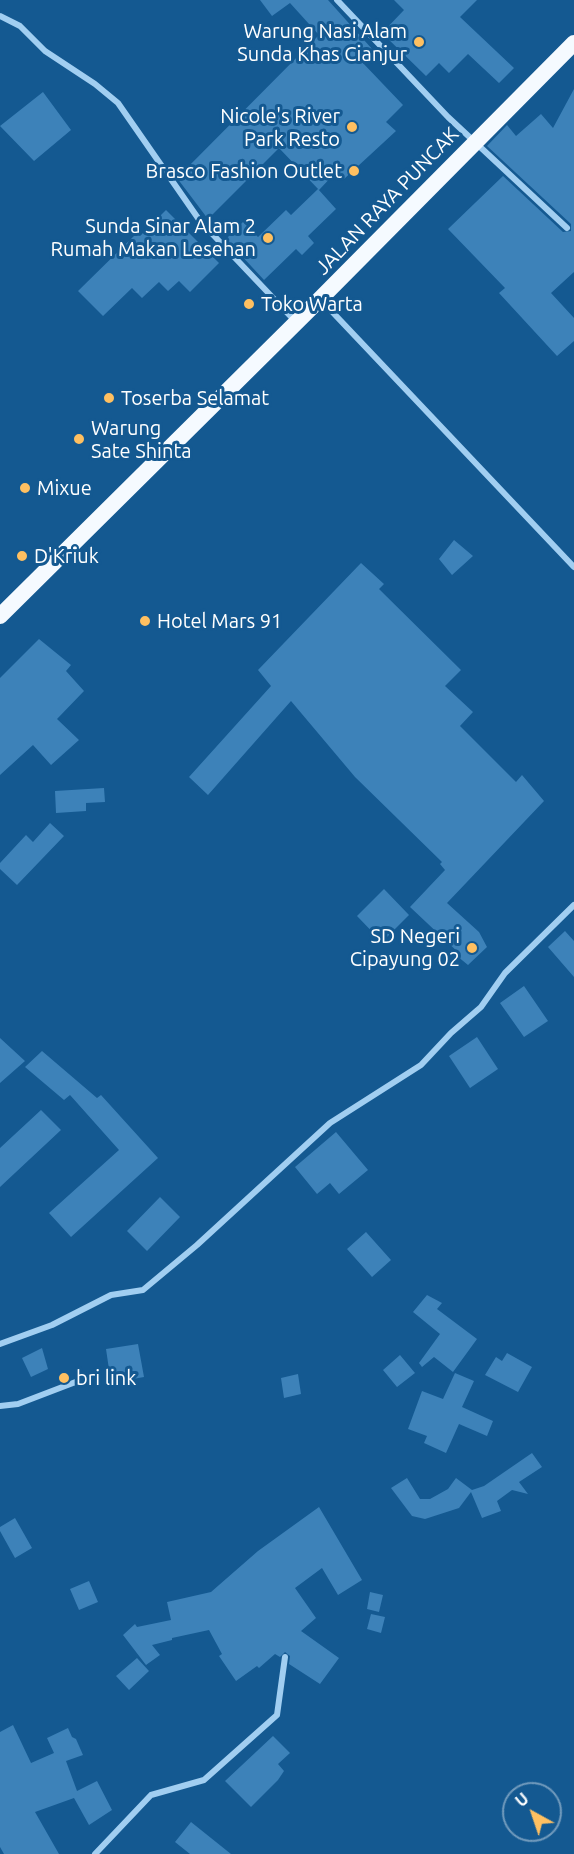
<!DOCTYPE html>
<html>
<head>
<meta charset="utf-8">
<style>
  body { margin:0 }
  #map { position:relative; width:574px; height:1854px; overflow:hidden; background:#145991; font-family:Ubuntu,sans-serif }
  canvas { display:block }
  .north { position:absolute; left:502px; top:1782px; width:60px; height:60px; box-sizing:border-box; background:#145991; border:2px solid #729bbd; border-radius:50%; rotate:320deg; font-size:16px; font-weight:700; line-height:24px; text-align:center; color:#fff }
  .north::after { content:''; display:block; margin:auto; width:21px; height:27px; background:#ffc061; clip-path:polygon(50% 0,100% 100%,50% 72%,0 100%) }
</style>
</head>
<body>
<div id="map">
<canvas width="574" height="1854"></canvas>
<div class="north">U</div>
</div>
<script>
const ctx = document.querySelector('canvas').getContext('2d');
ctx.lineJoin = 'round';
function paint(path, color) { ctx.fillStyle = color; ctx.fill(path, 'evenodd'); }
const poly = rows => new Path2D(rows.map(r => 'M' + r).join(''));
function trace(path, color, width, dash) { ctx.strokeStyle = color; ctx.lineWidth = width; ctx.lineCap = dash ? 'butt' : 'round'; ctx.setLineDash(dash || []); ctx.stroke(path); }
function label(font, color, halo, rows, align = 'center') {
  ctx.font = font + ' Ubuntu,sans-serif'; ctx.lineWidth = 6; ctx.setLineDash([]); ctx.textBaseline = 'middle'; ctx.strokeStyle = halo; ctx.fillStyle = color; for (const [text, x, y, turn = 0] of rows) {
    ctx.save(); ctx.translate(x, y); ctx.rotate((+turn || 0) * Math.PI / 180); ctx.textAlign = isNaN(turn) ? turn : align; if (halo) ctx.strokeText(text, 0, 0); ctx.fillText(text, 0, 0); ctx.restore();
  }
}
const building = poly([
  [260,0,328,0,373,50,361,61,403,105,386,122,396,131,344,179,337,171,319,190,279,148,208,219,177,178,319,35,290,3,272,16],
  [394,0,477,0,460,17,514,68,499,83,468,54,449,73,439,63,426,76,382,33,404,10],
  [574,89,574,272,551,293,574,318,574,341,557,356,499,293,505,288,448,229,503,176,563,232,571,231,571,224,487,146,507,125,516,136,541,114,553,128],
  [43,92,71,130,34,161,0,126],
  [318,189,336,209,308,236,314,243,302,255,296,249,264,280,226,239,243,222,258,237,286,210,291,215],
  [166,210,219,263,190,292,179,281,168,291,159,282,142,298,132,288,103,316,78,291,137,233,140,236],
  [454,540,473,556,452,575,439,559],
  [361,563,384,584,379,589,461,670,445,686,473,712,460,726,516,782,522,775,544,801,447,903,479,932,487,947,468,965,457,956,460,954,410,907,445,870,440,864,442,862,355,777,291,701,208,795,189,777,271,686,258,670],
  [39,639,71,665,66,671,84,691,57,719,79,740,51,765,33,745,0,775,0,678],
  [104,788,105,802,86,803,86,811,56,813,55,791],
  [50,823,64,836,17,885,0,869,0,863,26,835,33,842],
  [384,889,409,915,382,942,357,916],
  [565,931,574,941,574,977,548,947],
  [524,986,548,1021,524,1037,500,1003],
  [477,1037,498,1069,470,1088,449,1056],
  [0,1038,25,1061,0,1083],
  [42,1051,97,1098,101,1095,158,1158,71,1237,49,1213,119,1150,70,1095,64,1100,25,1067],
  [41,1110,61,1130,0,1187,0,1148],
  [336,1132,368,1170,339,1194,330,1183,317,1194,295,1167],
  [160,1197,180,1217,147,1251,127,1231],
  [366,1232,391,1260,372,1277,347,1249],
  [427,1295,442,1303,437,1309,477,1339,453,1372,434,1357,422,1367,419,1363,440,1334,413,1312],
  [138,1344,144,1377,111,1383,106,1349],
  [42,1348,48,1369,31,1377,22,1358],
  [507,1353,532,1367,518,1392,485,1375,496,1357,502,1361],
  [400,1355,415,1373,397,1387,383,1370],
  [455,1373,474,1381,462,1407,493,1421,487,1436,459,1424,446,1453,424,1443,427,1436,408,1429,422,1391,443,1399],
  [298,1374,301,1394,284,1398,281,1378],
  [532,1453,542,1467,519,1482,528,1494,512,1490,497,1501,501,1511,482,1518,471,1492,459,1508,425,1519,412,1516,391,1488,407,1478,420,1499,430,1499,448,1489,456,1478,472,1490,484,1486],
  [319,1507,362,1580,338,1595,322,1568,295,1588,316,1618,301,1631,339,1658,320,1684,289,1664,290,1656,285,1652,280,1657,275,1654,259,1668,257,1666,236,1681,219,1656,222,1654,209,1630,172,1638,172,1640,152,1645,160,1655,146,1665,123,1635,135,1624,137,1627,171,1620,167,1602,211,1592,258,1551],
  [15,1518,32,1548,15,1558,0,1531,0,1527],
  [89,1581,98,1602,79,1610,70,1589],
  [370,1592,383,1595,379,1612,367,1609],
  [371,1614,385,1617,381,1633,367,1629],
  [137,1658,149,1671,129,1690,116,1676],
  [13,1725,31,1763,54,1753,47,1738,68,1728,72,1737,76,1739,83,1755,66,1761,77,1791,97,1781,112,1810,89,1825,74,1798,35,1812,59,1854,4,1854,0,1847,0,1732],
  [273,1736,290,1753,278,1764,284,1771,278,1780,251,1807,225,1781],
  [191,1822,231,1854,190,1854,175,1842]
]);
const minor = poly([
  [337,0,448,117,567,228],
  [0,16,20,26,45,51,95,84,118,103,200,221,295,321],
  [321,300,574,567],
  [0,1344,52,1325,111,1295,143,1290,197,1245,330,1123,421,1065,451,1033,481,1007,505,973,574,905],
  [0,1406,18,1404,86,1378],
  [95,1854,151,1795,204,1780,277,1715,285,1657]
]);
const trunk = poly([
  [0,616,320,299,574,43]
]);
const markers = [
  [419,42,6,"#ffc061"],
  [352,127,6,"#ffc061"],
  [354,171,6,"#ffc061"],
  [268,238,6,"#ffc061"],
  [249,304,6,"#ffc061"],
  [109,398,6,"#ffc061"],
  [79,439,6,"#ffc061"],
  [25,488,6,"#ffc061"],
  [22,556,6,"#ffc061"],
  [145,621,6,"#ffc061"],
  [472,948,6,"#ffc061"],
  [64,1378,6,"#ffc061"]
];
const poiNames = [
  ["Warung Nasi Alam",407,31,"right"],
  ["Sunda Khas Cianjur",407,54,"right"],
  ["Nicole's River",340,116,"right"],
  ["Park Resto",340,139,"right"],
  ["Brasco Fashion Outlet",342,171,"right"],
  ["Sunda Sinar Alam 2",256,226,"right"],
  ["Rumah Makan Lesehan",256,249,"right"],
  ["Toko Warta",261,304],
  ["Toserba Selamat",121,398],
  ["Warung",91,428],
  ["Sate Shinta",91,451],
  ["Mixue",37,488],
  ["D'Kriuk",34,556],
  ["Hotel Mars 91",157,621],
  ["SD Negeri",460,936,"right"],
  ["Cipayung 02",460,959,"right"],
  ["bri link",76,1378]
];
const streetNames = [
  ["JALAN RAYA PUNCAK",387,201,-46]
];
paint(building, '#3d82b9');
trace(minor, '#a1cef1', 6);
trace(trunk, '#f5faff', 16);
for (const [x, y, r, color] of markers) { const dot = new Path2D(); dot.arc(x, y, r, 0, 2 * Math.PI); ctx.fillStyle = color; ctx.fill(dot); trace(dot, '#145991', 2); }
label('20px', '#fff', '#145991', poiNames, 'left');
label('20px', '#fff', '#145991', streetNames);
</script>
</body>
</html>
